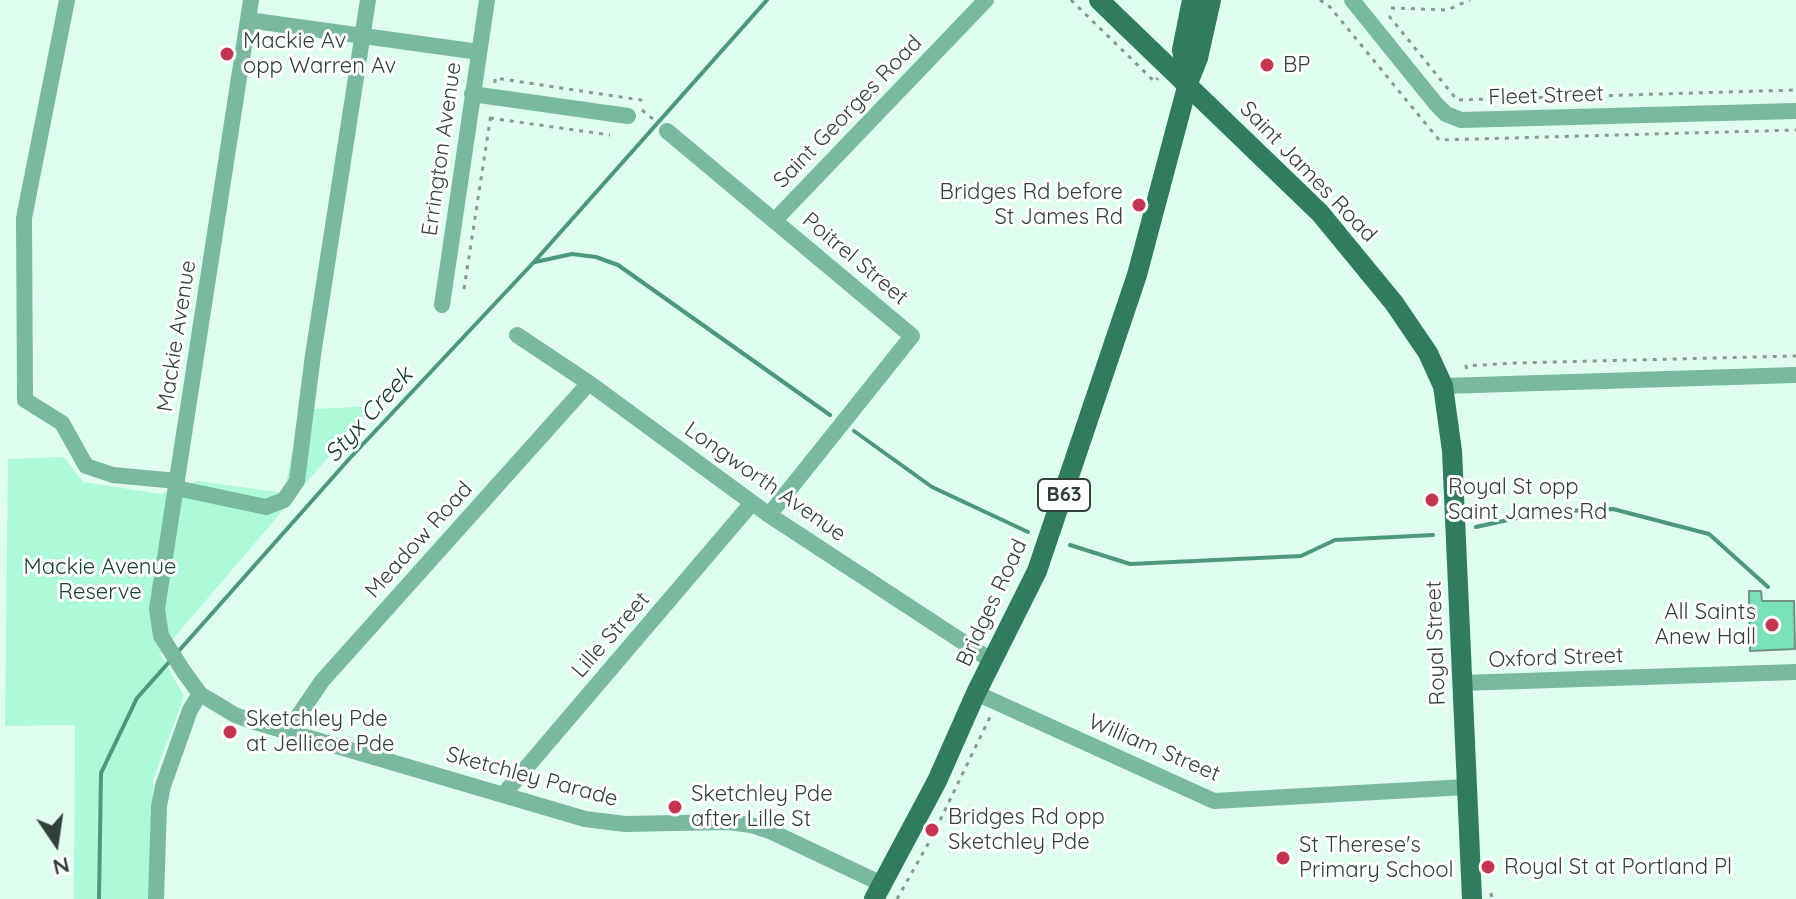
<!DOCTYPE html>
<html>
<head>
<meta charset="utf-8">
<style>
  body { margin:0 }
  #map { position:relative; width:1796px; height:899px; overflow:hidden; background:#dffeef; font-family:Quicksand,sans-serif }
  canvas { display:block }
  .north { position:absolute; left:16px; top:803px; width:80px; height:80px; -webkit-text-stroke:6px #fff; paint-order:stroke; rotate:167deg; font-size:22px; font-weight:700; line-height:32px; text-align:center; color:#314039 }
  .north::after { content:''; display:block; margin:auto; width:28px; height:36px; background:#314039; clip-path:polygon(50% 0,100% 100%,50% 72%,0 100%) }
</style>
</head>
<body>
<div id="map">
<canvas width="1796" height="899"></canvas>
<div class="north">N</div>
</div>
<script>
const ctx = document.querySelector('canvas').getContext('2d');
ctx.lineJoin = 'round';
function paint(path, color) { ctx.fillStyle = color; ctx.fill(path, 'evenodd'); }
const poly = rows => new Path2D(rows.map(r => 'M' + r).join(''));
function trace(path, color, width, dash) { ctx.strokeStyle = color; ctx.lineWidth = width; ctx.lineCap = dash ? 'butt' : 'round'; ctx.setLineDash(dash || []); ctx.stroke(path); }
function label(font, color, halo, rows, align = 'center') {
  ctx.font = font + ' Quicksand,sans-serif'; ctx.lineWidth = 6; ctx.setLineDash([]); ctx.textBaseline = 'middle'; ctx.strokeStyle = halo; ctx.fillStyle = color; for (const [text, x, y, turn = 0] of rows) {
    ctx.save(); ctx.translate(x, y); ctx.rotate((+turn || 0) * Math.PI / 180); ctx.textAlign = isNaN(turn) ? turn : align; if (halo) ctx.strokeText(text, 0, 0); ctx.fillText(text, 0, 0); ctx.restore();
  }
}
const green = poly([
  [372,406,160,654,184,696,153,780,152,899,74,899,75,725,5,726,8,459,64,457,83,482,161,494,198,481,284,493,301,410]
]);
const stream = poly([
  [535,262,572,254,596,257,618,265,830,415],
  [854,431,932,487,1028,532],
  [1476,527,1544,512,1613,509,1709,534,1768,587],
  [1070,545,1130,564,1301,556,1335,540,1433,535],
  [176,654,350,458,534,262,767,0],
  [99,899,101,773,137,698,170,661]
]);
const building = poly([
  [1749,591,1761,591,1762,601,1794,601,1795,649,1750,651,1749,591]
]);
const path = poly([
  [1071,0,1155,82,1158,78],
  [1320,0,1330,7,1439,140,1796,130],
  [1391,8,1447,10,1470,0],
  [1389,16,1457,100,1796,90],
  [495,83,495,78,641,100,640,106],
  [642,110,658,123],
  [490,118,610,135],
  [464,289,491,114],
  [1467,369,1466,366,1515,363,1796,356],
  [1491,893,1492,898],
  [897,899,932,837,990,717]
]);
const minor = poly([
  [67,0,24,218,25,400,62,423,86,466,113,475,177,481],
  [251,0,157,609,161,636,184,672,200,694,235,715,255,722,585,819,625,824,728,822,751,825,772,832,882,884],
  [1352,0,1436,104,1446,114,1461,120,1796,111],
  [248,20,479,52],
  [472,94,628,116],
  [667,131,912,336,769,515],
  [775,220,986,0],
  [442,305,487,0],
  [517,335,589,383,769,515,992,661],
  [1443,386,1796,375],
  [176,488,266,507,284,500,297,481,313,355,368,0],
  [1461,683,1796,672],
  [976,693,1214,801,1466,787],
  [288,731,322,681,589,383],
  [503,795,752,503],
  [156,899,159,806,163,786,190,710,200,694]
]);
const major = poly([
  [1099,0,1320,213,1394,303,1428,353,1443,386,1452,451,1472,899],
  [1188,83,1182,50,1192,0],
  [874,899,937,781,976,693,1037,571,1137,275,1188,83,1198,58,1211,0]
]);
const markers = [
  [227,54,8,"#c5354f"],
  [1267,65,8,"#c5354f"],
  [1139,205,8,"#c5354f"],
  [1432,500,8,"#c5354f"],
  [1772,625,8,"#c5354f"],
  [230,732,8,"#c5354f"],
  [675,807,8,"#c5354f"],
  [932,830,8,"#c5354f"],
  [1283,858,8,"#c5354f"],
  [1488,867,8,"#c5354f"]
];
const shields = [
  [1064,495,52]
];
const shieldNames = [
  ["B63",1064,495]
];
const poiNames = [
  ["Mackie Av",243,41],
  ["opp Warren Av",243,66],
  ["BP",1283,65],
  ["Bridges Rd before",1123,192,"right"],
  ["St James Rd",1123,217,"right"],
  ["Royal St opp",1448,487],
  ["Saint James Rd",1448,512],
  ["All Saints",1756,612,"right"],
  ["Anew Hall",1756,637,"right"],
  ["Sketchley Pde",246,719],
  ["at Jellicoe Pde",246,744],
  ["Sketchley Pde",691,794],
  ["after Lille St",691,819],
  ["Bridges Rd opp",948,817],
  ["Sketchley Pde",948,842],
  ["St Therese's",1299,845],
  ["Primary School",1299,870],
  ["Royal St at Portland Pl",1504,867]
];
const streetNames = [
  ["Fleet Street",1546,96,-2],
  ["Saint Georges Road",848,112,-46],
  ["Errington Avenue",442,149,-82],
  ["Saint James Road",1308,172,46],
  ["Poitrel Street",855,259,40],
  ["Mackie Avenue",177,336,-81],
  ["Longworth Avenue",765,482,35],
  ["Meadow Road",419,540,-48],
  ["Bridges Road",992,603,-65],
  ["Lille Street",611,635,-49],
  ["Royal Street",1436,643,-92],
  ["Oxford Street",1556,658,-2],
  ["William Street",1154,748,23],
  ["Sketchley Parade",532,777,15]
];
const parkNames = [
  ["Mackie Avenue",100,567],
  ["Reserve",100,592]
];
const waterNames = [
  ["Styx Creek",369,415,-48]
];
paint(green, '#acfad8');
trace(stream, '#4b997a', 4);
paint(building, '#79e1b7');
trace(building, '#6f9383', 2);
trace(path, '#859c91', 3, [4, 6]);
trace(minor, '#79ba9e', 16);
trace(major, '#2f7c5f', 20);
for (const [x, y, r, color] of markers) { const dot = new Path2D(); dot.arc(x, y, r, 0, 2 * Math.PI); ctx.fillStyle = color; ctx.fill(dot); trace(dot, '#fff', 3); }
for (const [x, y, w] of shields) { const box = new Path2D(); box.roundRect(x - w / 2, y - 16, w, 32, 6); ctx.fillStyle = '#fff'; ctx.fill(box); trace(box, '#314039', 2); }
label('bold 20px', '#314039', null, shieldNames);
label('22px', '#314039', '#fff', poiNames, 'left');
label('22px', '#314039', '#fff', streetNames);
label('22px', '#164433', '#fff', parkNames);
label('italic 24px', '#0a3929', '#fff', waterNames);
</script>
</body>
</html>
